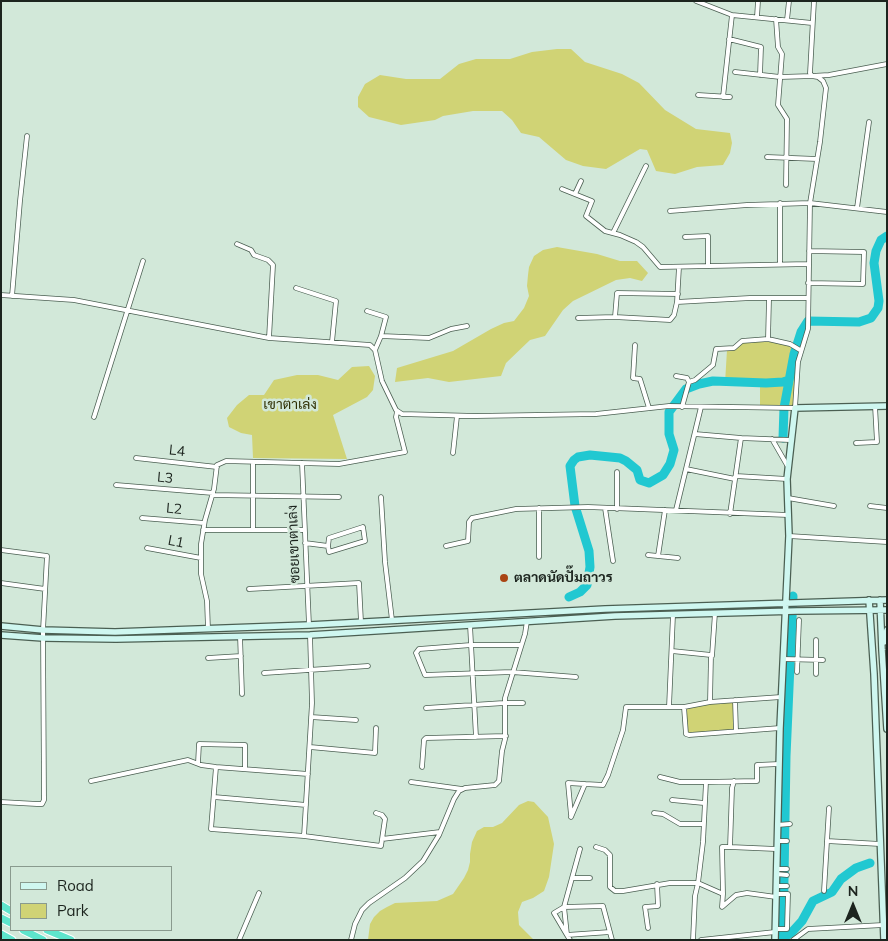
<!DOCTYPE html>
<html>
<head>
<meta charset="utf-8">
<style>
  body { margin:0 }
  #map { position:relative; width:888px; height:941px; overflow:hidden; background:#d2e8d9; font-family:Mulish,sans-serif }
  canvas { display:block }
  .frame { position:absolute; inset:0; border:2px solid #1c241e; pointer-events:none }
  .legend { position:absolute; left:10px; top:866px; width:162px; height:65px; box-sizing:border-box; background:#d2e8d9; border:1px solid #899a8e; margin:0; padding:6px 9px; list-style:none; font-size:15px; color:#1c241e }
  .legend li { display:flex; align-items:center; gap:10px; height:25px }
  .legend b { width:25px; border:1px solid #899a8e }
  .north { position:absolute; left:828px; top:881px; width:50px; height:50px; -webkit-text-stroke:4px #d2e8d9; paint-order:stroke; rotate:0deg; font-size:14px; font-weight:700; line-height:20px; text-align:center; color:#1c241e }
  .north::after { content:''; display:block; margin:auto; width:18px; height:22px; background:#1c241e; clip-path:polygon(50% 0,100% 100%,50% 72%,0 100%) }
</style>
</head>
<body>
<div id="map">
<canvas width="888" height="941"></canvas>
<div class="frame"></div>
<ul class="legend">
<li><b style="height:6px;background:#cff7f0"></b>Road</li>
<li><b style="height:14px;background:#d0d375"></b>Park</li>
</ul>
<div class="north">N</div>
</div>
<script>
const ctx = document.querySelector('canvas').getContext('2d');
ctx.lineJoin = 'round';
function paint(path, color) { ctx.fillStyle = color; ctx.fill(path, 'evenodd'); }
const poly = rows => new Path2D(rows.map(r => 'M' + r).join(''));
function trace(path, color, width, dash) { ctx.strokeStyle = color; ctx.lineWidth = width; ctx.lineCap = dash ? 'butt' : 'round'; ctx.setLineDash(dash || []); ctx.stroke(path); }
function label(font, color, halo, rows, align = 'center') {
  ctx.font = font + ' Mulish,Sarabun,sans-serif'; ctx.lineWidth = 5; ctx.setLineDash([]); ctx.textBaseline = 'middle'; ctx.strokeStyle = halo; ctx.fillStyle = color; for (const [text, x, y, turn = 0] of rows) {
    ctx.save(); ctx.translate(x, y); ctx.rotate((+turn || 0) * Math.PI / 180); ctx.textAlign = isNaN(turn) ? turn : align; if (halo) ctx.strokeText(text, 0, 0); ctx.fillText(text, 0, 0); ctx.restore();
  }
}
const green = poly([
  [557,49,571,49,585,62,622,74,639,83,665,110,696,129,730,133,732,143,730,153,723,165,697,167,675,174,656,171,647,150,640,149,606,169,583,166,566,160,539,137,521,133,512,120,502,111,473,111,443,116,435,120,401,125,369,117,358,107,358,97,365,84,380,75,406,79,440,79,459,64,476,59,510,59,532,52],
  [557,247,597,254,620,261,637,261,648,273,642,281,630,278,616,280,573,301,563,310,545,336,530,340,506,363,501,376,449,382,428,378,395,382,397,368,453,351,491,329,504,323,514,321,524,308,529,296,527,286,528,275,529,267,534,256,543,250],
  [777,340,800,350,795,408,760,408,760,385,725,383,727,350,734,348,742,341],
  [369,366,375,376,373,390,367,397,333,415,347,459,253,458,252,435,241,433,229,427,227,418,237,405,249,395,264,395,274,380,297,375,318,375,338,380,352,367],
  [735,700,736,731,686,734,684,707],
  [528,801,534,802,548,817,554,844,549,877,544,891,533,898,522,902,518,912,519,925,534,940,368,940,370,924,374,917,380,911,387,907,395,903,437,901,453,894,464,878,468,870,470,862,470,854,472,842,477,831,484,827,493,827,502,823,519,805]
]);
const river = poly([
  [783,438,784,408,794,354,801,332,808,321,859,322,871,318,878,308,879,301,874,263,876,251,881,240,887,236],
  [569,597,580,592,587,585,590,567,589,551,575,506,570,466,574,460,578,457,590,455,620,458,626,461,637,470,640,480,649,483,663,475,670,464,674,450,669,434,669,412,686,389,699,384,713,381,766,383,783,382,789,380],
  [783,938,792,932,802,921,813,901,832,892,841,879,856,868,870,863],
  [783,940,786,756,793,596]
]);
const street = poly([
  [696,1,732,15,812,23],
  [757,17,758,1],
  [776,19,778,47,782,54,778,105,787,119,786,185],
  [787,20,789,1],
  [729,39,761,47,760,75],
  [735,72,780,77,812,76,829,75,887,64],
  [698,95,730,97],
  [723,97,732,15],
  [767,157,817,159],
  [562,189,592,201,586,216,605,231,620,235,636,242,643,247,660,267,809,264],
  [575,194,581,181],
  [780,203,780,264],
  [857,208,869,122],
  [670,211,747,205,810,203,887,212],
  [613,233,646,166],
  [685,237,708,236,708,266],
  [237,244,251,250,254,255,268,260,273,265,269,338],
  [808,283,863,284,864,252,809,251],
  [296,288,336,301,332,342],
  [1,295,74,300,269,338,370,345,375,350,382,381,396,410,402,414,476,416,596,414,669,406,795,408,798,362,808,329,810,203,820,142,826,88,823,81,818,77,812,76,810,73,814,1],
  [12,296,20,201,27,136],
  [677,302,750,298,808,298],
  [367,311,386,317,381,336],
  [615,317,617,293,678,294],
  [578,318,615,317,670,320,674,315,677,302,679,267],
  [768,339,769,299],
  [635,345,633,378,640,379,649,408],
  [375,350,381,336,429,338,451,329,467,326],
  [676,376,687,378,689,382],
  [682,407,689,382,695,380,713,365,716,349,734,348,742,341,768,339,790,344,800,350],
  [94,417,143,261],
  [695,434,741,438,790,440],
  [772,439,787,465],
  [856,443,877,442,875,406],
  [453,453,457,416],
  [136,458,217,467],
  [253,462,253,530],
  [302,463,309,625],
  [686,469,735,479],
  [617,472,617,509],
  [736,476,787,479],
  [116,485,213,493],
  [212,495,339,497],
  [381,497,385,562,392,620],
  [788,498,834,506],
  [870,506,887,508],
  [605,508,613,561],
  [676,510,701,407],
  [730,514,741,438],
  [142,518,204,523],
  [203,530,304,530],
  [789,536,887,542],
  [305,543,328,546,329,552,365,541,363,527,329,538,328,546],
  [446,546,468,541,469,522,472,518,516,509,588,507,788,515],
  [147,548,201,558],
  [1,550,47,556,43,630,44,800,42,804,37,804,1,802],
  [648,555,678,558],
  [658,556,665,510],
  [539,557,539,508],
  [1,583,45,589],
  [249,589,359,583,361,622],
  [470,625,476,737],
  [208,629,207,601,201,574,201,544,205,520,214,489,217,465,226,461,339,464,405,452,396,417,397,412],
  [240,636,242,694],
  [521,645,471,645,419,649,416,653,425,675,512,672,576,677],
  [672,651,711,655,710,702],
  [712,656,715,613],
  [208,658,241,656],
  [783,659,823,660],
  [797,672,799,620],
  [264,673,368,666],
  [816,674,816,640],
  [735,700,736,731],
  [669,707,673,615],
  [684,707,686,734,689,735,780,728],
  [426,708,504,703,523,703],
  [311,717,356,720],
  [310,747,375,753,376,728],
  [198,763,199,744,245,745,245,769],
  [216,767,211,829,304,836,381,846,385,819,382,815,376,813],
  [422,767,424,740,426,738,506,736],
  [660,777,680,782,706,782],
  [91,781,188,760,201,765,216,767,308,774],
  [734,781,732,788,730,847,776,849],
  [411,782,462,789],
  [214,797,306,805],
  [672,800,704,803],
  [654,813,663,814,680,824,703,824],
  [571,815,568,783,585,784],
  [571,817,585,784,603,785,608,775,623,730,626,707,684,707,710,702,781,697],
  [777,825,790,824],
  [304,836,312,703,310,635],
  [382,839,440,832],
  [777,841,787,841],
  [827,841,829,808],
  [596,847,605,850,610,855,610,887,615,891,623,891,670,883,698,883,703,842,706,782,757,781,757,765,779,764],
  [580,849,564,907,603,906,612,940],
  [776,869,787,869],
  [776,874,787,875],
  [572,878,590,878],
  [776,886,787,886],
  [824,891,827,841,880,844],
  [723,894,722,907,736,895,747,893,776,897],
  [648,928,645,907,658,906,657,884],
  [775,929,787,929,788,894,776,894],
  [239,940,259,893],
  [351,940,355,924,362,910,369,903,405,878,423,861,439,835,454,799,459,791,465,788,495,785,499,781,502,751,505,739,505,698,525,634,527,621],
  [570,940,567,935,564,907,554,913,567,935,610,932],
  [693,940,695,896,698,883,723,894,722,847,730,847],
  [701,940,775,932],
  [793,940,808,929,883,925]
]);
const secondary = poly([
  [869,600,874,674,884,940],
  [880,600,882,650,887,729],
  [1,626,43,630,115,632,309,625,605,609,887,600],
  [1,635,43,638,116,639,310,635,615,616,797,611,887,610],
  [884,642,887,630],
  [775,940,780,728,789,536,787,479,795,408,887,406]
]);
const highway = poly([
  [1,905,11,911],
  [1,918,11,923],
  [23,930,43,940],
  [47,930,71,940],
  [1,934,12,940]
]);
const markers = [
  [504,578,5,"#a94413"]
];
const parkNames = [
  ["เขาตาเล่ง",290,405]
];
const streetNames = [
  ["L4",177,451,6],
  ["L3",165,478,5],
  ["L2",174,509,5],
  ["L1",176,542,11],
  ["ซอยเขาตาเล่ง",294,544,-92]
];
const poiNames = [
  ["ตลาดนัดปั๊มถาวร",514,578]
];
paint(green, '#d0d375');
trace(river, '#21c8d1', 9);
trace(street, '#4b5f52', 5.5);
trace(secondary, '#4b5f52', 8);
trace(highway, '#fff', 9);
trace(street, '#fff', 4);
trace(secondary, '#cff7f0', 5.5);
trace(highway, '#5ee5cc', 7);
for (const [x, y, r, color] of markers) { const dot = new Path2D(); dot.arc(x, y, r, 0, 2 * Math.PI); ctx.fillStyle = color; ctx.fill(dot); trace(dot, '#d2e8d9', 2); }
label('14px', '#2f2f03', '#d2e8d9', parkNames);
label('14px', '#1c241e', '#d2e8d9', streetNames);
label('bold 14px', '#1c241e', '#d2e8d9', poiNames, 'left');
</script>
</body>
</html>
